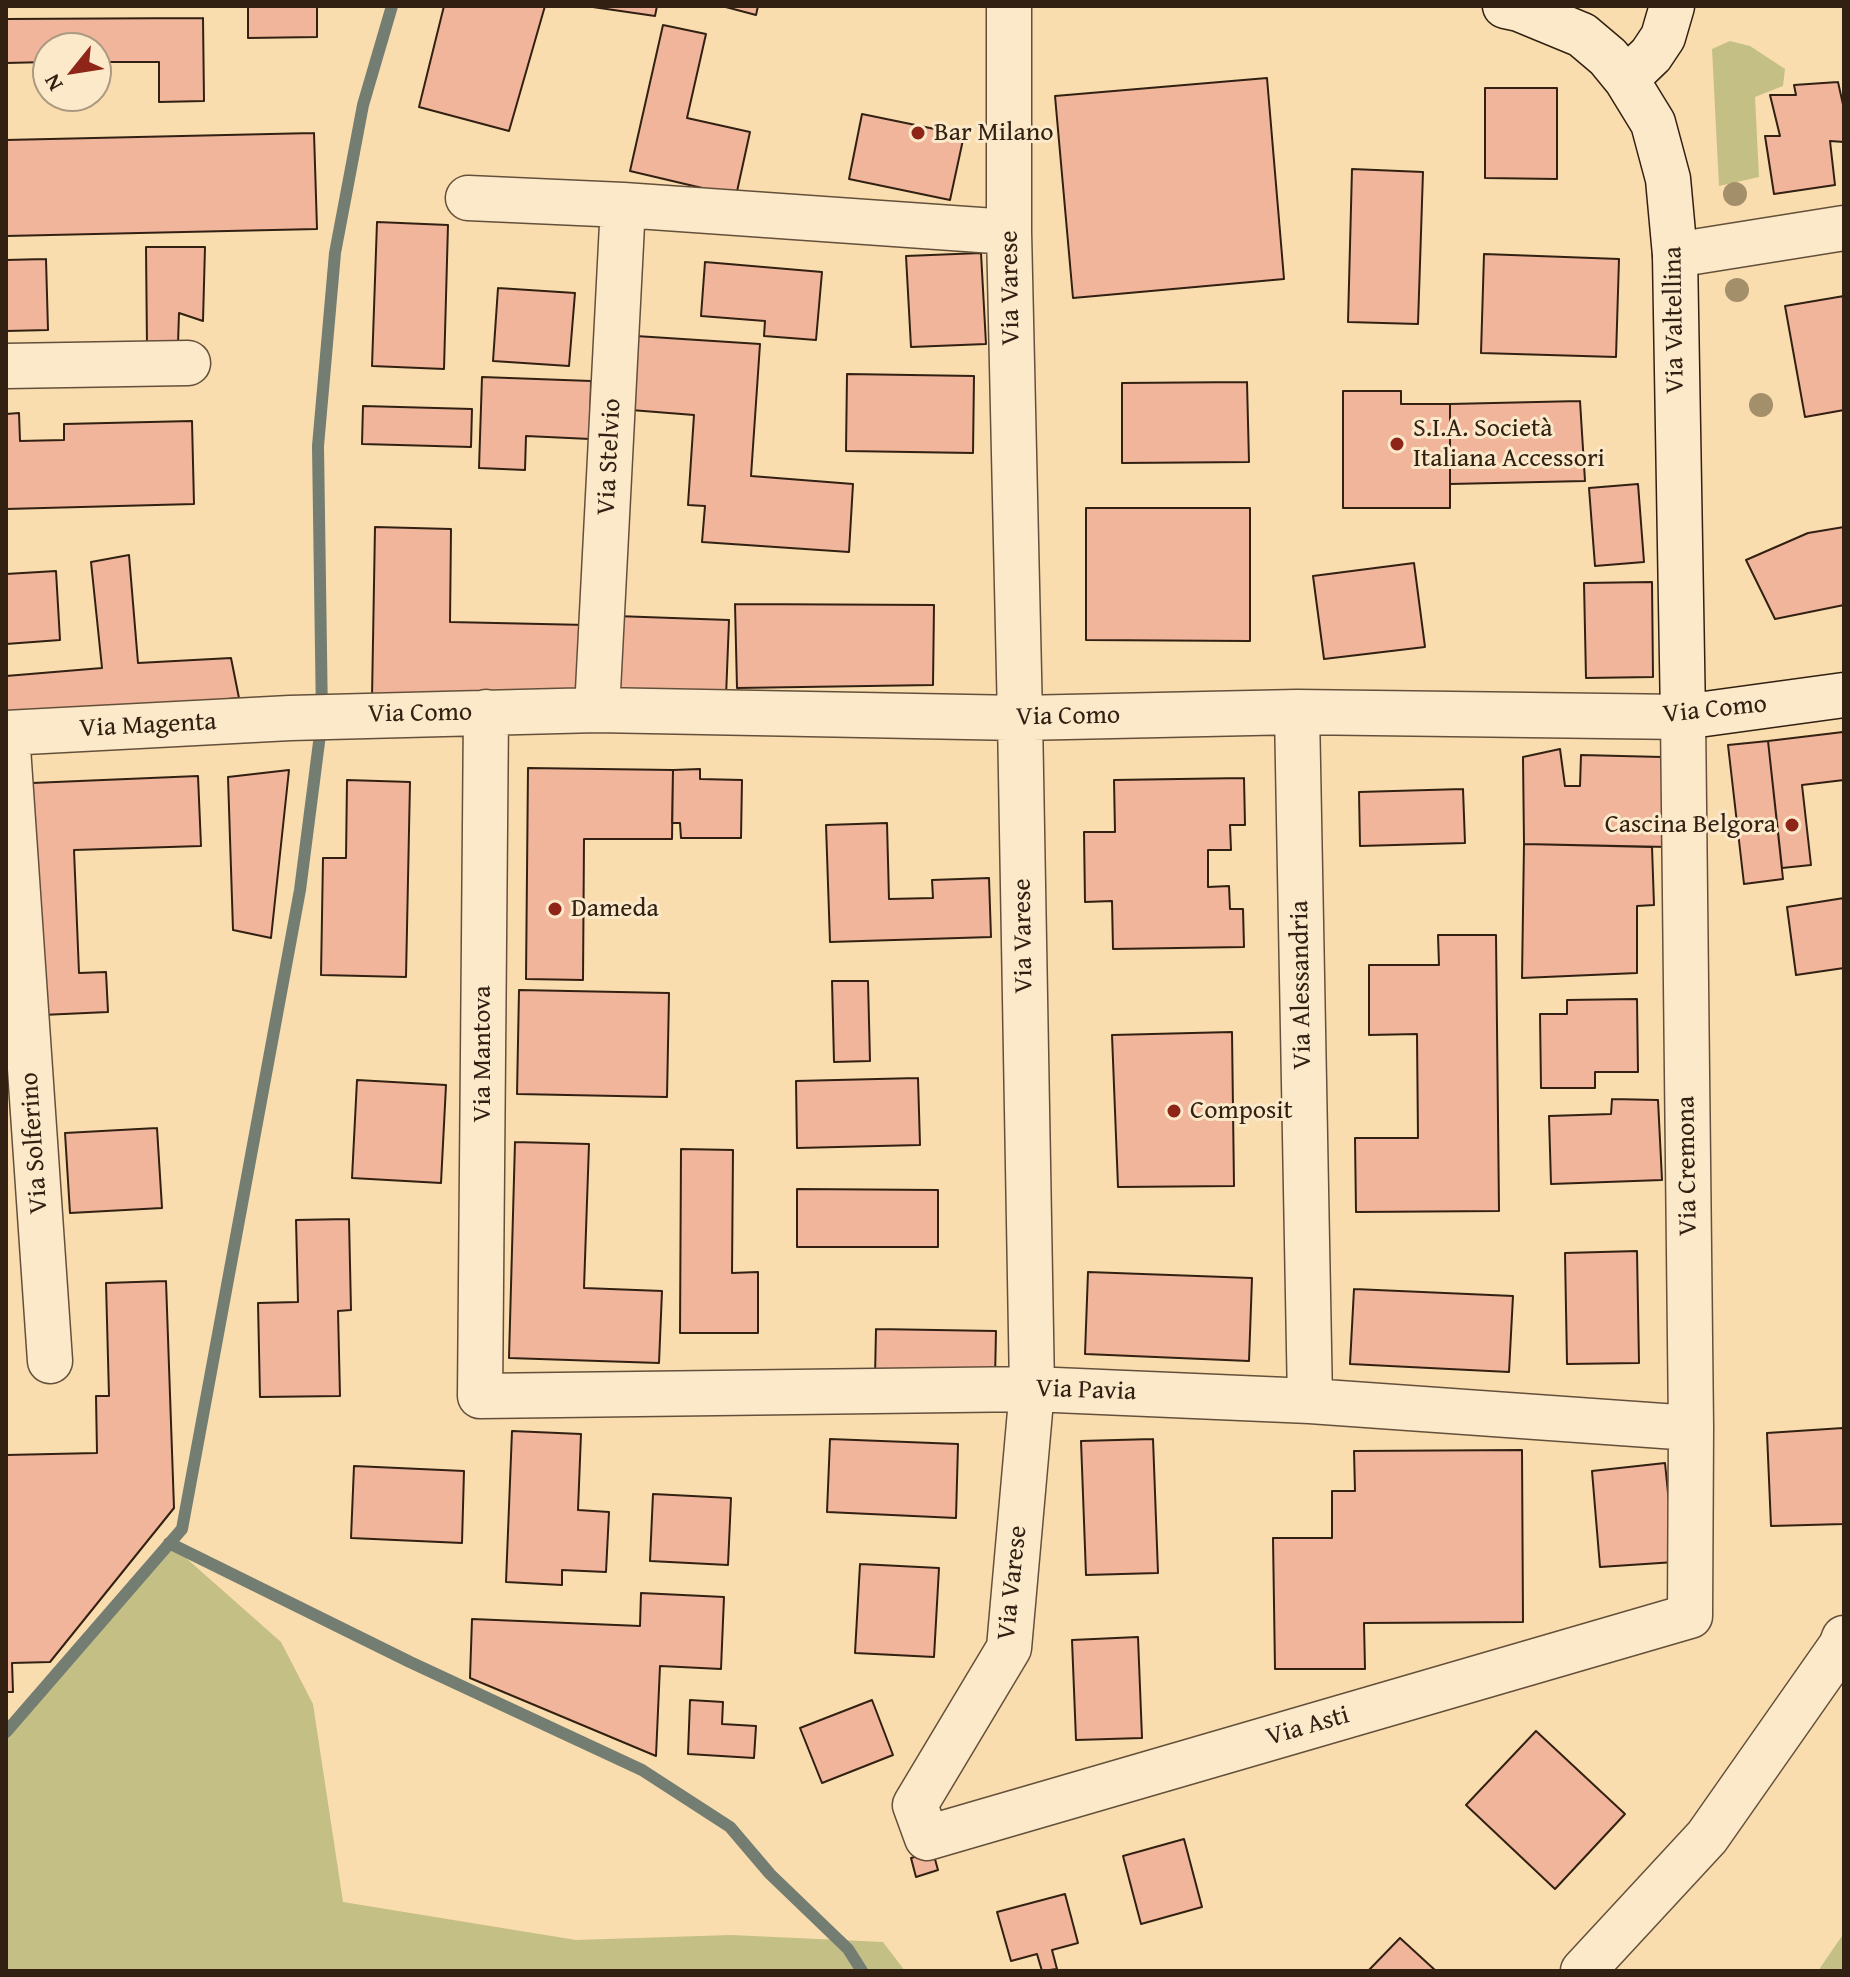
<!DOCTYPE html>
<html>
<head>
<meta charset="utf-8">
<style>
  body { margin:0 }
  #map { position:relative; width:1850px; height:1977px; overflow:hidden; background:#f9ddae; font-family:"Gentium Book Plus",serif }
  canvas { display:block }
  .frame { position:absolute; inset:0; border:8px solid #322113; pointer-events:none }
  .north { position:absolute; left:32px; top:32px; width:80px; height:80px; box-sizing:border-box; background:#fbe9ca; border:2px solid #ab9981; border-radius:50%; rotate:240deg; font-size:22px; font-weight:700; line-height:32px; text-align:center; color:#322113 }
  .north::after { content:''; display:block; margin:auto; width:28px; height:36px; background:#8f2418; clip-path:polygon(50% 0,100% 100%,50% 72%,0 100%) }
</style>
</head>
<body>
<div id="map">
<canvas width="1850" height="1977"></canvas>
<div class="frame"></div>
<div class="north">N</div>
</div>
<script>
const ctx = document.querySelector('canvas').getContext('2d');
ctx.lineJoin = 'round';
function paint(path, color) { ctx.fillStyle = color; ctx.fill(path, 'evenodd'); }
const poly = rows => new Path2D(rows.map(r => 'M' + r).join(''));
function trace(path, color, width, dash) { ctx.strokeStyle = color; ctx.lineWidth = width; ctx.lineCap = dash ? 'butt' : 'round'; ctx.setLineDash(dash || []); ctx.stroke(path); }
function label(font, color, halo, rows, align = 'center') {
  ctx.font = font + ' "Gentium Book Plus",serif'; ctx.lineWidth = 6; ctx.setLineDash([]); ctx.textBaseline = 'middle'; ctx.strokeStyle = halo; ctx.fillStyle = color; for (const [text, x, y, turn = 0] of rows) {
    ctx.save(); ctx.translate(x, y); ctx.rotate((+turn || 0) * Math.PI / 180); ctx.textAlign = isNaN(turn) ? turn : align; if (halo) ctx.strokeText(text, 0, 0); ctx.fillText(text, 0, 0); ctx.restore();
  }
}
const green = poly([
  [1730,41,1750,46,1785,69,1783,86,1755,97,1759,177,1719,186,1712,49],
  [169,1543,281,1642,313,1704,343,1902,576,1940,731,1935,883,1942,905,1971,6,1971,6,1724],
  [1844,1933,1844,1971,1818,1971]
]);
const stream = poly([
  [169,1543,410,1662,642,1770,730,1827,770,1874,848,1949,862,1971],
  [6,1732,182,1529,300,890,322,719,318,446,335,253,363,105,392,6]
]);
const building = poly([
  [248,6,317,6,317,37,248,38,248,6],
  [444,6,545,6,509,131,419,107,444,6],
  [586,6,657,6,655,16,586,6],
  [722,6,758,6,756,15,722,6],
  [203,18,204,101,159,102,159,62,96,62,96,48,48,48,48,62,6,63,6,19,203,18],
  [663,25,706,34,687,118,750,132,736,196,630,171,663,25],
  [1267,78,1284,279,1073,298,1055,96,1267,78],
  [1838,82,1844,109,1844,142,1830,141,1835,185,1774,194,1765,136,1780,136,1770,95,1796,95,1794,85,1838,82],
  [1485,88,1557,88,1557,179,1485,178,1485,88],
  [862,114,964,135,950,200,849,179,862,114],
  [314,133,317,229,6,236,6,140,314,133],
  [1352,169,1423,172,1418,324,1348,322,1352,169],
  [377,222,448,225,444,369,372,366,377,222],
  [146,247,205,247,203,321,179,313,178,344,147,347,146,247],
  [981,253,986,344,911,347,906,256,981,253],
  [1484,254,1619,259,1616,357,1481,353,1484,254],
  [46,259,48,330,6,331,6,260,46,259],
  [705,262,822,272,816,340,764,336,765,321,701,316,705,262],
  [498,288,575,293,569,366,493,361,498,288],
  [1844,296,1844,410,1805,417,1785,306,1844,296],
  [636,336,760,344,751,476,853,484,849,552,702,542,705,506,688,505,694,415,631,410,636,336],
  [847,374,974,376,973,453,846,451,847,374],
  [482,377,591,381,590,439,526,436,525,470,479,468,482,377],
  [1247,382,1249,462,1122,463,1122,383,1247,382],
  [1343,391,1401,391,1401,404,1450,404,1450,508,1343,508,1343,391],
  [1580,401,1585,481,1450,484,1450,404,1580,401],
  [363,406,472,409,471,447,362,444,363,406],
  [19,413,20,441,64,440,64,424,192,421,194,504,6,509,6,414,19,413],
  [1638,484,1644,562,1595,566,1589,488,1638,484],
  [1086,508,1250,508,1250,641,1086,640,1086,508],
  [375,527,451,529,450,622,587,625,586,702,372,698,375,527],
  [1844,527,1844,605,1775,619,1746,560,1808,533,1844,527],
  [129,555,138,663,231,658,239,698,6,720,6,676,102,668,91,562,129,555],
  [1414,563,1425,647,1324,659,1313,576,1414,563],
  [56,571,60,640,6,644,6,574,56,571],
  [1652,582,1653,677,1586,678,1584,583,1652,582],
  [735,604,934,605,933,685,737,688,735,604],
  [616,616,729,620,726,697,613,692,616,616],
  [1843,732,1844,780,1802,785,1811,865,1782,868,1768,741,1843,732],
  [1768,741,1783,879,1744,884,1728,745,1768,741],
  [1560,749,1565,786,1580,786,1581,755,1662,757,1668,847,1524,844,1523,757,1560,749],
  [528,768,673,770,672,839,584,839,583,980,526,979,528,768],
  [700,769,700,779,742,780,741,838,681,838,680,823,672,823,673,770,700,769],
  [289,770,271,938,233,930,228,777,289,770],
  [198,776,201,846,74,850,79,973,106,972,108,1012,42,1015,32,783,198,776],
  [1244,778,1245,825,1230,825,1231,850,1208,850,1208,887,1229,886,1230,909,1243,909,1244,947,1113,949,1112,901,1085,902,1084,832,1115,832,1114,780,1244,778],
  [347,780,410,782,406,977,321,975,323,858,346,858,347,780],
  [1463,789,1465,843,1360,846,1359,792,1463,789],
  [887,823,889,899,933,898,932,880,989,878,991,937,830,942,826,825,887,823],
  [1524,844,1652,847,1654,905,1637,906,1637,973,1522,978,1524,844],
  [1844,898,1844,968,1796,975,1787,907,1844,898],
  [1438,935,1496,935,1499,1211,1356,1212,1355,1138,1418,1138,1417,1034,1369,1035,1369,965,1439,965,1438,935],
  [832,981,868,981,870,1061,834,1062,832,981],
  [519,990,669,993,667,1097,517,1094,519,990],
  [1637,999,1638,1072,1595,1072,1595,1088,1541,1088,1540,1014,1567,1014,1567,1000,1637,999],
  [1232,1032,1234,1186,1118,1187,1112,1035,1232,1032],
  [918,1078,920,1145,797,1148,796,1081,918,1078],
  [357,1080,446,1085,441,1183,352,1178,357,1080],
  [1612,1099,1658,1100,1662,1180,1551,1184,1549,1116,1611,1114,1612,1099],
  [157,1128,162,1208,70,1213,65,1133,157,1128],
  [515,1142,589,1144,584,1288,662,1291,659,1363,509,1358,515,1142],
  [681,1149,733,1150,732,1273,758,1272,758,1333,680,1333,681,1149],
  [797,1189,938,1190,938,1247,797,1247,797,1189],
  [349,1219,351,1310,338,1311,340,1396,260,1397,258,1303,298,1302,296,1220,349,1219],
  [1637,1251,1639,1363,1567,1364,1565,1253,1637,1251],
  [1088,1272,1252,1278,1249,1361,1085,1354,1088,1272],
  [166,1281,174,1508,50,1662,12,1663,13,1692,6,1692,6,1455,97,1453,96,1396,109,1396,106,1283,166,1281],
  [1354,1289,1513,1296,1509,1372,1350,1364,1354,1289],
  [876,1329,996,1331,995,1379,875,1377,876,1329],
  [1843,1428,1844,1524,1771,1526,1767,1433,1843,1428],
  [512,1431,581,1434,578,1510,609,1512,606,1572,562,1570,562,1585,506,1582,512,1431],
  [830,1439,958,1444,956,1518,827,1512,830,1439],
  [1153,1439,1158,1573,1086,1575,1081,1441,1153,1439],
  [1522,1450,1523,1622,1364,1623,1365,1669,1275,1669,1273,1538,1332,1538,1332,1491,1355,1491,1354,1451,1522,1450],
  [1665,1463,1675,1562,1600,1567,1592,1471,1665,1463],
  [354,1466,464,1471,462,1543,351,1538,354,1466],
  [653,1494,731,1498,728,1565,650,1561,653,1494],
  [860,1564,939,1568,934,1657,855,1653,860,1564],
  [641,1593,724,1597,721,1669,660,1666,656,1756,470,1678,472,1619,640,1626,641,1593],
  [1138,1637,1142,1738,1076,1740,1072,1640,1138,1637],
  [690,1700,723,1702,722,1724,756,1726,754,1758,688,1754,690,1700],
  [872,1700,893,1755,822,1783,800,1728,872,1700],
  [1536,1731,1625,1814,1555,1889,1466,1805,1536,1731],
  [1184,1839,1202,1907,1141,1924,1123,1856,1184,1839],
  [933,1852,938,1870,916,1877,911,1858,933,1852],
  [1065,1894,1078,1943,1052,1950,1057,1969,1042,1971,1037,1954,1011,1961,997,1912,1065,1894],
  [1400,1938,1436,1971,1368,1971,1400,1938]
]);
const street = poly([
  [468,198,623,205,1009,232],
  [1675,255,1844,228],
  [6,366,188,363],
  [597,710,623,205],
  [486,712,480,1396,1032,1389,1310,1401,1691,1428],
  [1297,712,1310,1401],
  [6,733,290,718,597,710,1020,718,1297,712,1683,717,1691,1428,1690,1616,927,1838,915,1805,1009,1648,1032,1389,1020,718,1009,232,1009,6],
  [7,733,50,1361],
  [1583,1971,1707,1837,1841,1646,1844,1638]
]);
const secondary = poly([
  [1505,6,1519,9,1582,35,1608,57,1626,79,1653,123,1668,179,1675,255,1683,717,1844,695],
  [1626,79,1651,55,1663,37,1672,6]
]);
const trees = [
  [1735,194],
  [1737,290],
  [1761,405]
];
const markers = [
  [918,133,8,"#8f2418"],
  [1397,444,8,"#8f2418"],
  [1792,825,8,"#8f2418"],
  [555,909,8,"#8f2418"],
  [1174,1111,8,"#8f2418"]
];
const poiNames = [
  ["Bar Milano",934,133],
  ["S.I.A. Società",1413,429],
  ["Italiana Accessori",1413,459],
  ["Cascina Belgora",1776,825,"right"],
  ["Dameda",571,909],
  ["Composit",1190,1111]
];
const streetNames = [
  ["Via Varese",1011,288,-91],
  ["Via Valtellina",1675,320,-91],
  ["Via Stelvio",610,457,-87],
  ["Via Como",1715,710,-6],
  ["Via Como",420,714,-1],
  ["Via Como",1068,717,-1],
  ["Via Magenta",148,726,-3],
  ["Via Varese",1024,936,-91],
  ["Via Alessandria",1302,985,-91],
  ["Via Mantova",483,1054,-90],
  ["Via Solferino",35,1143,-94],
  ["Via Cremona",1688,1166,-91],
  ["Via Pavia",1086,1391,2],
  ["Via Varese",1013,1583,-84],
  ["Via Asti",1308,1727,-16]
];
paint(green, '#c4bf85');
trace(stream, '#737d72', 12);
paint(building, '#f0b59a');
trace(building, '#322113', 2);
trace(street, '#64503a', 47);
trace(secondary, '#322113', 47);
trace(street, '#fbe9ca', 44);
trace(secondary, '#fbe9ca', 44);
ctx.fillStyle = '#a48f6b';
for (const [x, y] of trees) { ctx.beginPath(); ctx.arc(x, y, 12, 0, 2 * Math.PI); ctx.fill(); }
for (const [x, y, r, color] of markers) { const dot = new Path2D(); dot.arc(x, y, r, 0, 2 * Math.PI); ctx.fillStyle = color; ctx.fill(dot); trace(dot, '#fbe9ca', 3); }
label('26px', '#322113', '#fbe9ca', poiNames, 'left');
label('26px', '#322113', '#fbe9ca', streetNames);
</script>
</body>
</html>
